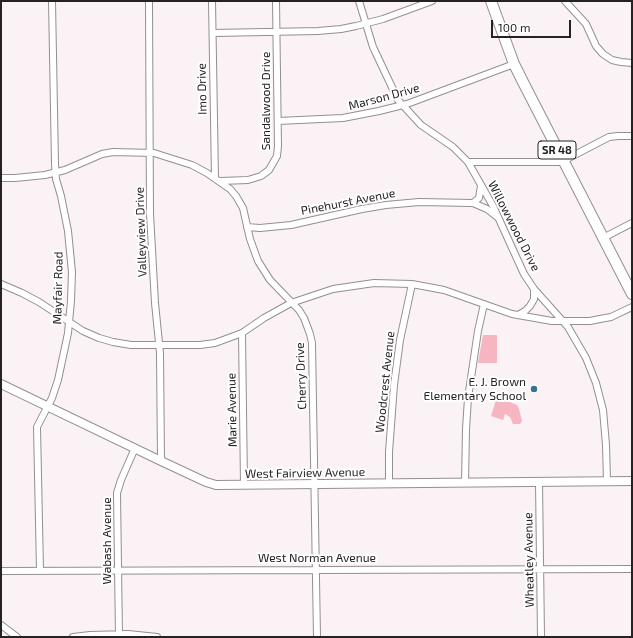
<!DOCTYPE html>
<html>
<head>
<meta charset="utf-8">
<style>
  body { margin:0 }
  #map { position:relative; width:633px; height:638px; overflow:hidden; background:#faf2f4; font-family:"Exo 2",sans-serif }
  canvas { display:block }
  .frame { position:absolute; inset:0; border:2px solid #252223; pointer-events:none }
  .scale { position:absolute; left:491px; top:20px; width:80px; height:18px; box-sizing:border-box; border:2px solid #252223; border-top:0; padding-left:5px; font-size:12px; line-height:14px; white-space:nowrap; color:#252223; -webkit-text-stroke:3px #fff; paint-order:stroke }
</style>
</head>
<body>
<div id="map">
<canvas width="633" height="638"></canvas>
<div class="frame"></div>
<div class="scale">100 m</div>
</div>
<script>
const ctx = document.querySelector('canvas').getContext('2d');
ctx.lineJoin = 'round';
function paint(path, color) { ctx.fillStyle = color; ctx.fill(path, 'evenodd'); }
const poly = rows => new Path2D(rows.map(r => 'M' + r).join(''));
function trace(path, color, width, dash) { ctx.strokeStyle = color; ctx.lineWidth = width; ctx.lineCap = dash ? 'butt' : 'round'; ctx.setLineDash(dash || []); ctx.stroke(path); }
function label(font, color, halo, rows, align = 'center') {
  ctx.font = font + ' "Exo 2",sans-serif'; ctx.lineWidth = 4; ctx.setLineDash([]); ctx.textBaseline = 'middle'; ctx.strokeStyle = halo; ctx.fillStyle = color; for (const [text, x, y, turn = 0] of rows) {
    ctx.save(); ctx.translate(x, y); ctx.rotate((+turn || 0) * Math.PI / 180); ctx.textAlign = isNaN(turn) ? turn : align; if (halo) ctx.strokeText(text, 0, 0); ctx.fillText(text, 0, 0); ctx.restore();
  }
}
const green = poly([
  [483,335,497,335,497,363,478,363],
  [497,397,517,405,519,409,522,421,520,424,513,424,510,417,505,414,503,420,491,416]
]);
const minor = poly([
  [149,1,150,214,155,303,160,353,161,461],
  [212,1,215,178],
  [359,1,373,47,398,100,421,125,453,147,468,162,493,206,524,274,534,289,568,327,586,358,596,383,603,410,606,445,607,481],
  [565,1,586,24,596,46,603,54,612,60,621,62,632,63],
  [213,33,318,31,341,29,356,26,383,19,432,1],
  [278,121,343,118,379,111,407,104,514,64],
  [563,161,609,137,618,136,632,136],
  [468,162,563,162],
  [1,178,15,178,45,175,65,170,102,154,113,152,154,153,192,165,207,173,230,189,236,196,243,208,250,239,258,261,270,280,299,310,304,318,310,334,312,343,317,637],
  [220,181,248,180,261,176,269,170,277,156,278,146,276,1],
  [473,203,479,198,481,186],
  [247,227,260,228,291,225,362,209,386,205,419,202,473,203,487,209,497,217],
  [603,238,632,223],
  [1,284,22,293,39,302,83,331,99,338,113,342,131,345,200,345,215,343,242,333,264,318,291,303,333,289,374,283,412,284,444,290,512,314,552,321,590,321,600,319,611,317,632,307],
  [518,315,525,311,530,306,534,299,534,289],
  [242,333,244,485],
  [539,482,541,637],
  [465,483,466,429,468,398,478,331,484,304],
  [389,484,389,452,394,385,400,340,412,284],
  [40,570,37,427,52,398,58,380,68,333,71,301,72,272,68,231,61,196,56,179,55,164,52,1],
  [1,571,632,569],
  [1,625,17,637],
  [73,637,90,635,128,634,157,637],
  [119,637,117,493,121,480,135,448]
]);
const tertiary = poly([
  [1,384,161,461,206,482,216,485,632,481]
]);
const primary = poly([
  [491,1,514,64,524,84,632,294]
]);
const markers = [
  [534,389,4,"#39708b"]
];
const shields = [
  [557,150,38]
];
const shieldNames = [
  ["SR 48",557,150]
];
const streetNames = [
  ["Imo Drive",202,89,-91],
  ["Marson Drive",384,97,-15],
  ["Sandalwood Drive",266,101,-90],
  ["Pinehurst Avenue",348,202,-11],
  ["Willowwood Drive",514,226,63],
  ["Valleyview Drive",141,232,-92],
  ["Mayfair Road",58,288,-89],
  ["Cherry Drive",301,376,-92],
  ["Woodcrest Avenue",385,382,-84],
  ["Marie Avenue",232,410,-91],
  ["West Fairview Avenue",305,473,-1],
  ["Wabash Avenue",107,541,-90],
  ["West Norman Avenue",317,558],
  ["Wheatley Avenue",529,560,-91]
];
const poiNames = [
  ["E. J. Brown",526,382],
  ["Elementary School",526,396]
];
paint(green, '#f5b5c1');
trace(minor, '#958e8f', 8);
trace(tertiary, '#958e8f', 10);
trace(primary, '#958e8f', 12);
trace(minor, '#fff', 6);
trace(tertiary, '#fff', 8);
trace(primary, '#fff', 10);
for (const [x, y, r, color] of markers) { const dot = new Path2D(); dot.arc(x, y, r, 0, 2 * Math.PI); ctx.fillStyle = color; ctx.fill(dot); trace(dot, '#fff', 1.5); }
for (const [x, y, w] of shields) { const box = new Path2D(); box.roundRect(x - w / 2, y - 9, w, 18, 3); ctx.fillStyle = '#fff'; ctx.fill(box); trace(box, '#252223', 1); }
label('bold 11px', '#252223', null, shieldNames);
label('12px', '#252223', '#fff', streetNames);
label('12px', '#252223', '#fff', poiNames, 'right');
</script>
</body>
</html>
